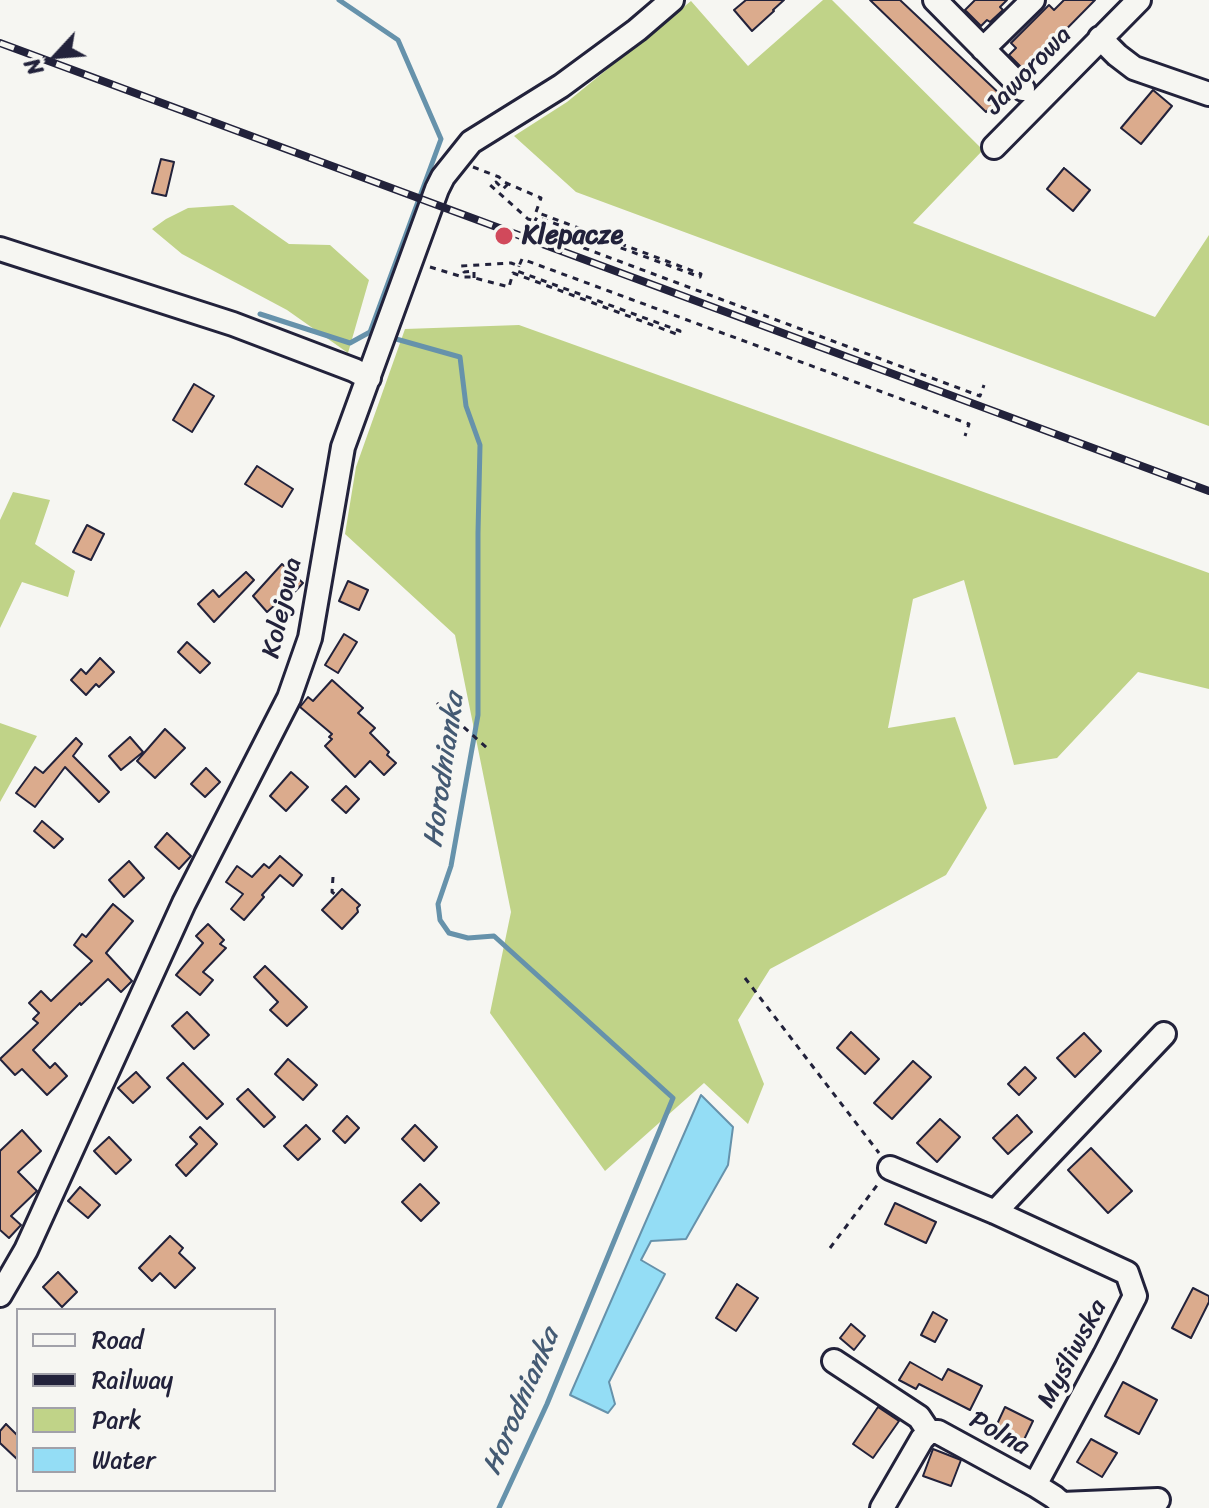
<!DOCTYPE html>
<html>
<head>
<meta charset="utf-8">
<style>
  body { margin:0 }
  #map { position:relative; width:1209px; height:1508px; overflow:hidden; background:#f6f6f2; font-family:Sriracha,sans-serif }
  canvas { display:block }
  .legend { position:absolute; left:16px; top:1308px; width:260px; height:184px; box-sizing:border-box; background:#f6f6f2; border:2px solid #a1a1a9; margin:0; padding:10px 14px; list-style:none; font-size:24px; color:#22223b }
  .legend li { display:flex; align-items:center; gap:16px; height:40px }
  .legend b { width:40px; border:2px solid #a1a1a9 }
  .north { position:absolute; left:16px; top:16px; width:80px; height:80px; -webkit-text-stroke:6px #f6f6f2; paint-order:stroke; rotate:244deg; font-size:22px; font-weight:700; line-height:32px; text-align:center; color:#22223b }
  .north::after { content:''; display:block; margin:auto; width:28px; height:36px; background:#22223b; clip-path:polygon(50% 0,100% 100%,50% 72%,0 100%) }
</style>
</head>
<body>
<div id="map">
<canvas width="1209" height="1508"></canvas>
<ul class="legend">
<li><b style="height:10px;background:#f6f6f2"></b>Road</li>
<li><b style="height:10px;background:#22223b"></b>Railway</li>
<li><b style="height:22px;background:#c0d388"></b>Park</li>
<li><b style="height:22px;background:#94ddf5"></b>Water</li>
</ul>
<div class="north">N</div>
</div>
<script>
const ctx = document.querySelector('canvas').getContext('2d');
ctx.lineJoin = 'round';
function paint(path, color) { ctx.fillStyle = color; ctx.fill(path, 'evenodd'); }
const poly = rows => new Path2D(rows.map(r => 'M' + r).join(''));
function trace(path, color, width, dash) { ctx.strokeStyle = color; ctx.lineWidth = width; ctx.lineCap = dash ? 'butt' : 'round'; ctx.setLineDash(dash || []); ctx.stroke(path); }
function label(font, color, halo, rows, align = 'center') {
  ctx.font = font + ' Sriracha,sans-serif'; ctx.lineWidth = 7; ctx.setLineDash([]); ctx.textBaseline = 'middle'; ctx.strokeStyle = halo; ctx.fillStyle = color; for (const [text, x, y, turn = 0] of rows) {
    ctx.save(); ctx.translate(x, y); ctx.rotate((+turn || 0) * Math.PI / 180); ctx.textAlign = isNaN(turn) ? turn : align; if (halo) ctx.strokeText(text, 0, 0); ctx.fillText(text, 0, 0); ctx.restore();
  }
}
const green = poly([
  [823,0,832,0,983,150,913,223,1155,317,1209,235,1209,426,576,192,514,136,567,102,691,1,748,66],
  [233,205,289,244,330,245,369,280,348,353,287,310,182,254,152,229,166,219,188,208],
  [519,325,1209,573,1209,689,1138,672,1057,758,1014,765,964,580,913,599,888,728,955,717,987,808,946,875,770,969,738,1020,764,1084,748,1124,704,1083,605,1171,490,1013,511,912,455,635,345,534,356,467,405,329],
  [13,492,50,500,35,544,75,571,68,597,22,582,0,628,0,520],
  [0,723,37,736,0,802]
]);
const water = poly([
  [701,1095,733,1127,728,1165,686,1239,651,1241,641,1260,665,1274,609,1382,615,1404,608,1413,570,1395,701,1095]
]);
const stream = poly([
  [339,0,398,40,441,139,370,332,379,335],
  [260,314,350,343,370,332],
  [389,337,460,357,466,406,480,445,478,533,478,715,451,866,438,904,440,920,449,933,468,938,494,936,673,1098,547,1404,499,1508]
]);
const building = poly([
  [746,0,784,0,773,10,774,11,752,31,734,10,746,0],
  [870,0,900,0,1002,96,986,112,870,0],
  [975,0,1007,0,1000,7,1003,10,990,22,987,20,981,26,965,10,975,0],
  [1064,0,1095,0,1025,71,1009,55,1016,48,1011,43,1049,5,1054,10,1064,0],
  [1153,90,1172,106,1141,144,1121,128,1153,90],
  [161,159,174,162,166,196,152,193,161,159],
  [1064,168,1090,190,1073,211,1047,189,1064,168],
  [194,384,214,396,192,432,173,420,194,384],
  [257,466,293,489,282,507,245,484,257,466],
  [87,525,104,534,91,560,73,552,87,525],
  [282,564,303,583,289,598,286,595,267,612,253,596,282,564],
  [246,572,254,580,214,622,198,604,213,590,219,597,246,572],
  [348,581,368,590,359,610,339,601,348,581],
  [344,634,357,642,338,673,325,665,344,634],
  [187,642,210,663,200,673,178,652,187,642],
  [100,658,114,672,99,687,96,684,86,695,71,680,81,669,86,674,100,658],
  [332,680,363,708,358,713,375,728,370,733,389,752,387,755,396,763,384,775,370,761,355,777,325,746,332,739,329,737,332,734,300,707,308,697,313,701,332,680],
  [165,729,185,748,155,778,137,761,165,729],
  [130,737,143,752,121,770,109,756,130,737],
  [76,738,82,744,73,756,109,792,99,802,65,767,35,807,16,793,35,767,43,773,76,738],
  [206,768,220,782,205,797,191,784,206,768],
  [291,772,308,787,286,811,270,796,291,772],
  [346,786,359,799,346,813,332,800,346,786],
  [42,821,63,839,54,848,34,831,42,821],
  [167,833,191,856,179,869,155,847,167,833],
  [280,856,302,875,293,886,280,875,262,895,264,897,244,920,231,909,243,894,226,882,237,866,252,877,264,864,269,868,280,856],
  [129,861,144,878,124,897,109,880,129,861],
  [342,889,360,905,357,908,358,912,342,929,322,910,342,889],
  [113,904,133,921,106,953,132,981,121,992,108,979,81,1005,80,1003,33,1050,50,1068,55,1063,67,1076,47,1095,22,1069,15,1075,0,1059,38,1023,33,1019,39,1013,29,1003,41,991,51,1001,92,961,74,945,82,934,86,937,113,904],
  [208,924,224,940,220,944,226,948,203,972,213,980,200,995,176,975,203,943,196,936,208,924],
  [265,966,307,1007,287,1026,270,1010,278,1002,254,977,265,966],
  [187,1012,209,1035,194,1049,172,1026,187,1012],
  [851,1032,879,1059,865,1074,837,1048,851,1032],
  [1084,1033,1101,1051,1075,1077,1057,1058,1084,1033],
  [288,1059,317,1085,303,1100,275,1074,288,1059],
  [913,1061,931,1077,892,1119,874,1103,913,1061],
  [183,1063,223,1104,207,1119,167,1078,183,1063],
  [1025,1067,1036,1078,1019,1095,1008,1084,1025,1067],
  [136,1072,150,1087,133,1103,118,1088,136,1072],
  [248,1089,275,1117,264,1127,237,1099,248,1089],
  [1017,1115,1032,1132,1008,1154,993,1138,1017,1115],
  [347,1116,359,1128,345,1143,333,1131,347,1116],
  [940,1119,960,1137,937,1162,917,1143,940,1119],
  [306,1125,320,1139,298,1160,284,1146,306,1125],
  [415,1125,437,1147,424,1161,402,1139,415,1125],
  [200,1127,217,1144,186,1176,176,1165,197,1144,190,1137,200,1127],
  [22,1130,41,1151,18,1172,37,1191,11,1216,21,1225,9,1238,0,1230,0,1151,22,1130],
  [109,1137,131,1160,116,1174,94,1151,109,1137],
  [1091,1148,1132,1191,1108,1213,1068,1170,1091,1148],
  [420,1184,439,1203,421,1221,402,1202,420,1184],
  [80,1187,100,1205,88,1218,68,1201,80,1187],
  [895,1203,936,1222,926,1243,885,1224,895,1203],
  [170,1236,183,1248,179,1253,195,1268,175,1288,160,1273,152,1281,139,1268,170,1236],
  [58,1272,77,1292,62,1307,43,1287,58,1272],
  [737,1284,758,1298,736,1331,716,1318,737,1284],
  [1193,1288,1209,1296,1209,1302,1191,1338,1172,1328,1193,1288],
  [933,1312,947,1320,935,1342,921,1335,933,1312],
  [851,1324,865,1336,854,1350,840,1338,851,1324],
  [910,1362,942,1380,948,1369,982,1386,970,1410,919,1384,916,1389,899,1380,910,1362],
  [1123,1382,1157,1400,1139,1434,1105,1416,1123,1382],
  [878,1407,899,1421,873,1458,853,1444,878,1407],
  [1005,1407,1033,1421,1020,1448,992,1435,1005,1407],
  [6,1424,18,1436,18,1460,0,1443,0,1431,6,1424],
  [1091,1439,1117,1453,1102,1477,1077,1462,1091,1439],
  [933,1449,961,1460,951,1486,923,1476,933,1449]
]);
const path = poly([
  [473,167,499,177,504,182,541,198,536,212,701,274,700,277,537,217,535,221],
  [508,184,503,189,496,182,490,185,528,219,535,221,533,229,980,396,984,385],
  [430,267,463,277,471,277,509,287,513,273,679,335,680,331,517,271,519,266],
  [474,278,474,271,464,272,461,266,511,263,519,266,522,259,969,424,965,436],
  [437,703,487,748],
  [333,877,332,892,336,895],
  [745,978,879,1153],
  [830,1248,878,1184]
]);
const minor = poly([
  [935,0,1023,89],
  [1100,38,1117,55,1134,68,1209,94],
  [983,49,1033,0],
  [994,147,1139,0],
  [0,249,233,324,354,370,369,378],
  [890,1168,995,1212,1127,1273,1135,1296,1105,1355,1035,1485],
  [995,1212,1164,1034],
  [0,1295,26,1250,184,903,289,698,310,638,343,447,437,189,443,177,471,142,561,86,637,30,672,0],
  [834,1361,919,1417,929,1432],
  [1062,1504,1158,1500],
  [882,1508,922,1439,929,1432,938,1432,1035,1485,1054,1497,1062,1504,1063,1508]
]);
const rail = poly([
  [0,43,1209,491]
]);
const markers = [
  [504,236,10,"#d1495b"]
];
const streetNames = [
  ["Jaworowa",1029,71,-46],
  ["Kolejowa",283,608,-77],
  ["Myśliwska",1073,1354,-62],
  ["Polna",999,1434,29]
];
const poiNames = [
  ["Klepacze",522,236]
];
const waterNames = [
  ["Horodnianka",445,770,-82],
  ["Horodnianka",522,1402,-67]
];
paint(green, '#c0d388');
paint(water, '#94ddf5');
trace(water, '#6692ab', 2);
trace(stream, '#6692ab', 5);
paint(building, '#dbab8d');
trace(building, '#22223b', 2);
trace(minor, '#22223b', 28);
trace(path, '#22223b', 3, [6, 6]);
trace(minor, '#f6f6f2', 22);
trace(rail, '#22223b', 8);
trace(rail, '#f6f6f2', 5, [15]);
for (const [x, y, r, color] of markers) { const dot = new Path2D(); dot.arc(x, y, r, 0, 2 * Math.PI); ctx.fillStyle = color; ctx.fill(dot); trace(dot, '#f6f6f2', 3); }
label('26px', '#22223b', '#f6f6f2', streetNames);
label('bold 26px', '#22223b', '#f6f6f2', poiNames, 'left');
label('italic 28px', '#445a73', '#f6f6f2', waterNames);
</script>
</body>
</html>
